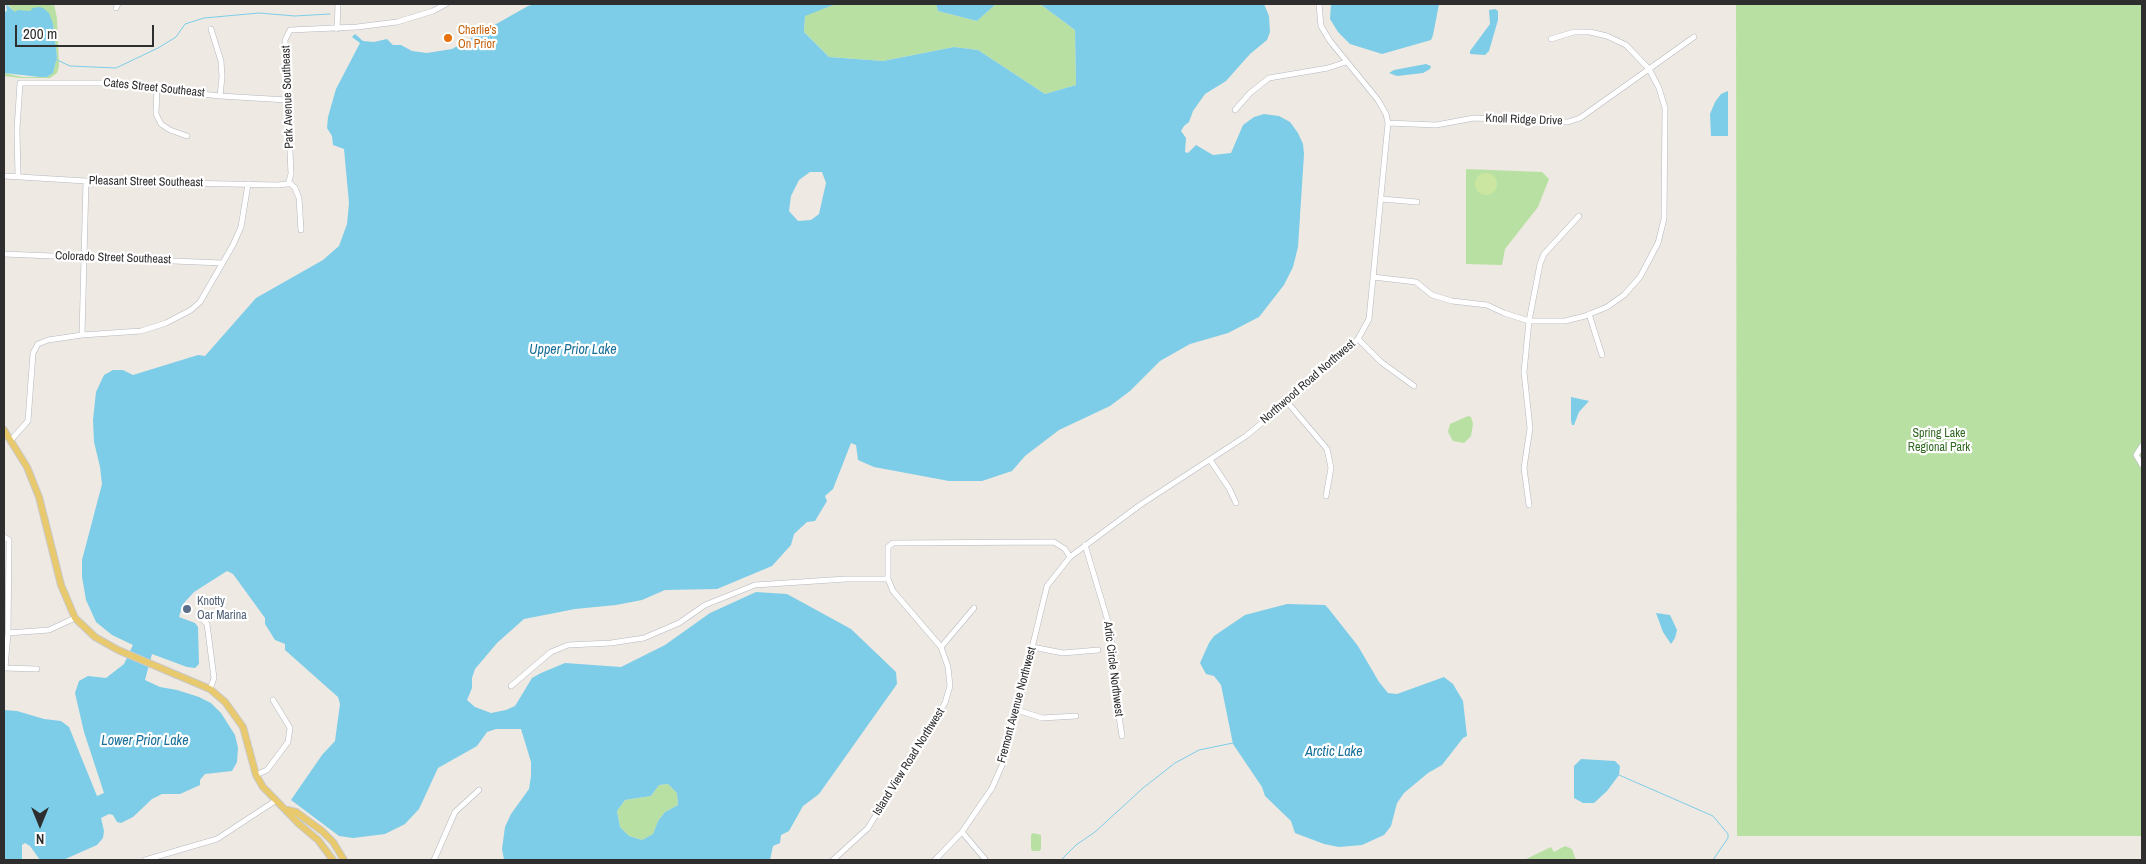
<!DOCTYPE html>
<html>
<head>
<meta charset="utf-8">
<style>
  body { margin:0 }
  #map { position:relative; width:2146px; height:864px; overflow:hidden; background:#eee9e2; font-family:"Archivo Narrow",sans-serif }
  canvas { display:block }
  .frame { position:absolute; inset:0; border:5px solid #2e2e2e; pointer-events:none }
  .north { position:absolute; left:15px; top:799px; width:50px; height:50px; -webkit-text-stroke:4px #fff; paint-order:stroke; rotate:180deg; font-size:14px; font-weight:700; line-height:20px; text-align:center; color:#2e2e2e }
  .north::after { content:''; display:block; margin:auto; width:18px; height:22px; background:#2e2e2e; clip-path:polygon(50% 0,100% 100%,50% 72%,0 100%) }
  .scale { position:absolute; left:15px; top:25px; width:139px; height:22px; box-sizing:border-box; border:2px solid #2e2e2e; border-top:0; padding-left:6px; font-size:15px; line-height:18px; white-space:nowrap; color:#2e2e2e; -webkit-text-stroke:4px #fff; paint-order:stroke }
</style>
</head>
<body>
<div id="map">
<canvas width="2146" height="864"></canvas>
<div class="frame"></div>
<div class="north">N</div>
<div class="scale">200 m</div>
</div>
<script>
const ctx = document.querySelector('canvas').getContext('2d');
ctx.lineJoin = 'round';
function paint(path, color) { ctx.fillStyle = color; ctx.fill(path, 'evenodd'); }
const poly = rows => new Path2D(rows.map(r => 'M' + r).join(''));
function trace(path, color, width, dash) { ctx.strokeStyle = color; ctx.lineWidth = width; ctx.lineCap = dash ? 'butt' : 'round'; ctx.setLineDash(dash || []); ctx.stroke(path); }
function label(font, color, halo, rows, align = 'center') {
  ctx.font = font + ' "Archivo Narrow",sans-serif'; ctx.lineWidth = 4.5; ctx.setLineDash([]); ctx.textBaseline = 'middle'; ctx.strokeStyle = halo; ctx.fillStyle = color; for (const [text, x, y, turn = 0] of rows) {
    ctx.save(); ctx.translate(x, y); ctx.rotate((+turn || 0) * Math.PI / 180); ctx.textAlign = isNaN(turn) ? turn : align; if (halo) ctx.strokeText(text, 0, 0); ctx.fillText(text, 0, 0); ctx.restore();
  }
}
const green = poly([
  [7,4,54,4,57,18,59,66,57,73,50,78,21,78,4,76,4,73,22,77,47,77,53,73,57,57,53,24,31,11,15,12],
  [836,4,936,4,938,11,977,21,996,4,1040,4,1075,30,1076,85,1045,94,978,50,954,47,883,61,829,57,804,32,805,15],
  [1736,4,2142,4,2142,836,1737,836],
  [1466,169,1542,172,1549,179,1538,207,1505,249,1502,265,1466,264],
  [1468,416,1471,417,1473,424,1471,436,1464,443,1453,441,1448,432,1450,424],
  [668,784,677,793,678,805,665,812,658,821,653,834,642,840,629,836,620,827,617,811,625,800,651,796,659,785],
  [1033,833,1041,835,1041,849,1039,851,1032,851,1031,848,1031,835],
  [1565,846,1572,849,1576,860,1524,860,1551,847,1554,852]
]);
const pitch = poly([
  '1475 184a11 11 0 1 1 22 0a11 11 0 1 1-22 0Z'
]);
const water = poly([
  [6,4,15,12,18,10,30,11,33,8,39,7,43,8,49,13,53,24,57,57,53,73,47,77,40,77,4,73,4,12,7,11],
  [535,4,836,4,805,16,804,32,829,57,883,61,954,47,978,50,1045,94,1076,85,1075,30,1040,4,1264,4,1269,16,1270,32,1267,40,1250,54,1226,81,1205,94,1193,111,1189,122,1184,126,1181,131,1186,138,1185,152,1188,153,1196,145,1213,155,1231,153,1243,125,1254,117,1264,114,1279,116,1290,122,1298,133,1303,144,1304,154,1298,247,1293,267,1284,285,1259,317,1228,333,1190,344,1160,361,1130,391,1110,406,1059,430,1025,456,1012,471,982,481,949,481,874,467,858,460,856,445,851,443,833,489,825,496,827,501,815,521,807,522,794,534,791,545,772,566,717,589,665,590,642,600,616,605,575,609,524,619,497,643,475,669,472,678,472,688,467,700,475,707,491,713,506,710,515,706,532,678,541,673,565,663,621,667,665,645,710,613,756,592,787,594,851,629,896,672,897,684,819,794,803,806,789,831,781,835,780,843,773,846,770,860,504,860,502,849,505,827,511,814,529,789,531,776,531,762,521,729,496,729,487,732,477,746,438,768,419,809,405,824,385,834,353,838,339,836,291,800,322,755,335,741,340,704,338,697,285,650,285,644,275,640,265,624,265,618,233,574,227,571,194,592,183,604,179,617,195,623,198,627,199,664,195,668,187,667,152,654,145,680,160,687,177,690,199,697,211,703,221,713,235,735,238,748,237,762,232,771,205,774,200,780,200,785,180,794,162,794,152,799,133,817,121,823,117,822,113,815,109,814,101,818,104,831,103,838,97,845,63,860,40,860,30,846,25,843,22,845,22,860,4,860,4,710,17,711,44,719,61,721,69,727,97,796,104,793,84,732,75,693,79,681,88,676,106,678,124,664,133,645,112,635,96,622,86,600,82,577,82,560,102,484,100,467,94,442,93,420,96,392,104,375,113,370,123,370,133,375,198,355,205,356,256,298,323,260,339,246,347,224,349,203,344,149,333,145,332,136,327,128,328,117,336,89,360,43,352,37,355,34,363,41,374,42,387,39,393,45,401,45,412,51,427,53,452,49,528,6],
  [810,172,822,172,826,183,819,214,811,220,798,221,789,211,791,196,799,180],
  [668,784,677,793,678,805,665,812,658,821,653,834,642,840,629,836,620,827,617,811,625,800,651,796,659,785],
  [936,4,996,4,977,21,938,11],
  [1331,4,1439,4,1433,35,1431,40,1382,54,1350,44,1338,32,1330,19],
  [1495,9,1498,11,1498,20,1489,51,1485,55,1470,54,1470,51,1490,24,1489,10],
  [1426,64,1431,66,1430,69,1423,73,1397,76,1389,73,1394,70],
  [1728,91,1728,136,1711,136,1710,114,1715,102,1721,94],
  [1571,397,1589,401,1579,412,1574,425,1572,425,1571,420],
  [1287,604,1325,605,1328,608,1358,646,1379,682,1388,693,1397,694,1444,677,1453,684,1463,701,1467,736,1463,738,1442,765,1428,773,1404,793,1397,803,1391,826,1384,835,1362,845,1339,847,1324,844,1295,833,1291,821,1265,796,1262,787,1233,744,1221,685,1214,676,1206,674,1200,663,1209,643,1214,636,1245,615],
  [1656,613,1670,615,1677,630,1675,638,1671,644,1663,632],
  [1581,759,1615,761,1620,766,1619,775,1607,791,1594,803,1583,803,1574,798,1574,766]
]);
const stream = poly([
  [55,59,70,66,116,68,158,48,176,37,185,24,204,18,259,13,295,16,330,14],
  [1619,775,1713,816,1728,834,1728,838,1713,860],
  [1061,860,1076,845,1095,832,1143,788,1175,763,1199,750,1233,743]
]);
const minor = poly([
  [116,8,118,4],
  [211,29,221,61,222,77,220,96],
  [337,29,338,4],
  [157,87,156,114,161,124,170,130,187,136],
  [1235,110,1250,93,1269,78,1328,68,1346,62],
  [1388,123,1436,125,1474,118,1568,122,1580,118,1694,37],
  [4,176,86,181,277,185,288,184,291,174,285,40,290,30,357,27,397,22,433,11,446,4],
  [18,177,17,129,20,83,101,83,220,96,287,100],
  [289,182,295,188,299,198,301,230],
  [1381,199,1417,202],
  [4,254,222,263],
  [1373,277,1416,282,1432,295,1452,301,1487,305,1504,313,1529,321,1565,321,1585,316,1607,307,1624,295,1640,277,1658,243,1664,219,1665,108,1659,88,1649,69,1626,45,1607,36,1590,32,1574,32,1551,39],
  [1589,314,1602,355],
  [82,335,86,181],
  [1358,339,1381,362,1414,386],
  [1288,403,1327,449,1331,468,1326,496],
  [11,440,28,421,33,353,38,344,48,340,82,335,141,331,166,323,191,310,200,302,233,245,241,227,248,184],
  [2142,446,2136,455,2142,465],
  [1210,460,1229,488,1236,503],
  [1529,505,1524,468,1530,428,1524,372,1529,321,1540,264,1544,254,1579,216],
  [4,537,9,540,8,633,5,668,4,668],
  [1085,545,1110,628,1113,651,1114,684,1122,736],
  [198,614,207,624,214,678,210,689],
  [8,633,49,630,75,618],
  [941,647,974,608],
  [1032,647,1063,653,1098,650],
  [5,668,37,669],
  [511,686,551,652,568,645,611,643,644,638,679,623,705,605,755,585,846,579,888,579],
  [1017,710,1042,718,1076,716],
  [256,775,267,770,288,742,290,728,273,700],
  [962,832,985,859],
  [145,860,217,839,275,801],
  [434,860,455,812,479,790],
  [833,860,868,828,945,703,950,686,948,667,941,647,893,591,888,579,888,547,893,543,1054,542,1065,549,1070,557],
  [935,860,962,832,992,788,1003,763,1017,710,1047,586,1070,557,1140,505,1246,436,1308,385,1358,339,1369,319,1388,123,1386,114,1378,100,1330,41,1321,26,1319,4]
]);
const major = poly([
  [4,430,27,467,39,497,61,585,75,618,95,637,118,650,210,689,225,702,243,727,256,775,263,787,299,824,318,840,333,860],
  [287,810,296,812,322,831,333,842,344,860]
]);
const markers = [
  [448,38,5,"#e8710a"],
  [187,609,5,"#5c6f8a"]
];
const foodNames = [
  ["Charlie's",458,31],
  ["On Prior",458,45]
];
const streetNames = [
  ["Cates Street Southeast",154,88,6],
  ["Park Avenue Southeast",288,97,-92],
  ["Knoll Ridge Drive",1524,120,2],
  ["Pleasant Street Southeast",146,182,1],
  ["Colorado Street Southeast",113,258,2],
  ["Northwood Road Northwest",1308,382,-41],
  ["Artic Circle Northwest",1113,669,83],
  ["Fremont Avenue Northwest",1017,705,-75],
  ["Island View Road Northwest",909,762,-58]
];
const parkNames = [
  ["Spring Lake",1939,434],
  ["Regional Park",1939,448]
];
const serviceNames = [
  ["Knotty",197,602],
  ["Oar Marina",197,616]
];
const waterNames = [
  ["Upper Prior Lake",573,350],
  ["Lower Prior Lake",145,741],
  ["Arctic Lake",1334,752]
];
paint(green, '#b9e0a3');
paint(pitch, '#cae6a0');
paint(water, '#7dcde8');
trace(stream, '#7dcde8', 1);
trace(minor, '#b5b8c0', 6);
trace(major, '#c9c9c9', 8);
trace(minor, '#fff', 5);
trace(major, '#e8c96d', 6);
for (const [x, y, r, color] of markers) { const dot = new Path2D(); dot.arc(x, y, r, 0, 2 * Math.PI); ctx.fillStyle = color; ctx.fill(dot); trace(dot, '#fff', 2); }
label('12px', '#c56008', '#fff', foodNames, 'left');
label('12px', '#2e2e2e', '#fff', streetNames);
label('12px', '#316821', '#fff', parkNames);
label('12px', '#4e5e75', '#fff', serviceNames, 'left');
label('italic 14px', '#176f99', '#fff', waterNames);
</script>
</body>
</html>
